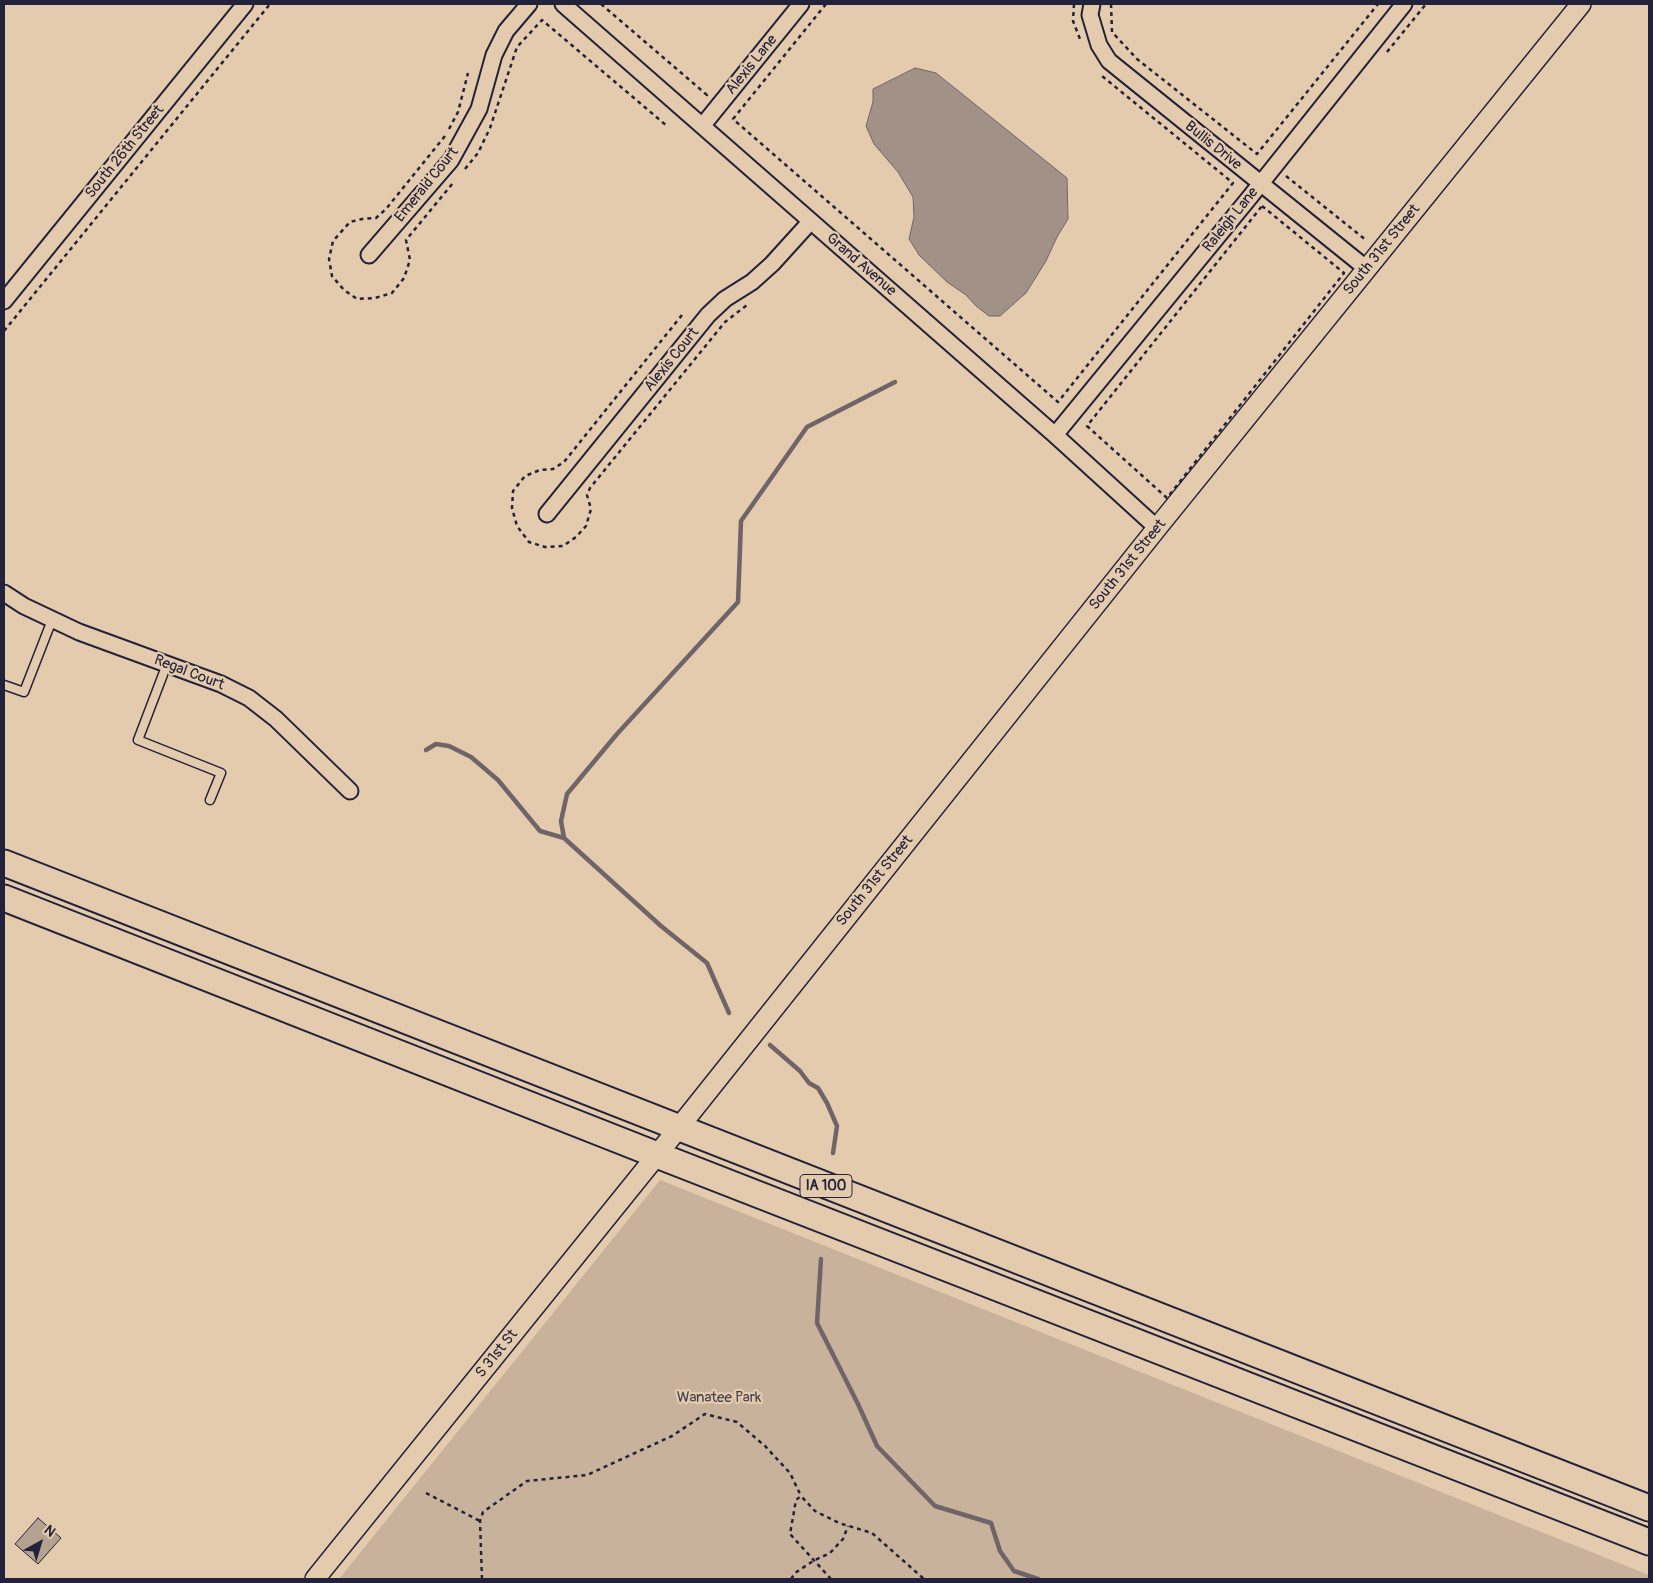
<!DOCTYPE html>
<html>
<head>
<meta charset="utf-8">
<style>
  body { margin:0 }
  #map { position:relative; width:1653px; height:1583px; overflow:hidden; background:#e5cbad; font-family:Pangolin,sans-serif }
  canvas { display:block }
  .frame { position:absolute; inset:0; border:5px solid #22223b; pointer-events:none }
  .north { position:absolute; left:15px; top:1518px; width:50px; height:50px; -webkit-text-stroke:4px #e5cbad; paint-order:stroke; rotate:39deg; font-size:14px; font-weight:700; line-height:20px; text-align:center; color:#22223b }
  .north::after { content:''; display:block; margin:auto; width:18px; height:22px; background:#22223b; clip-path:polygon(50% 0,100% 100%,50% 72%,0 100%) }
</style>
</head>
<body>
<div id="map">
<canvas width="1653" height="1583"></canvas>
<div class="frame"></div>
<div class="north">N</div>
</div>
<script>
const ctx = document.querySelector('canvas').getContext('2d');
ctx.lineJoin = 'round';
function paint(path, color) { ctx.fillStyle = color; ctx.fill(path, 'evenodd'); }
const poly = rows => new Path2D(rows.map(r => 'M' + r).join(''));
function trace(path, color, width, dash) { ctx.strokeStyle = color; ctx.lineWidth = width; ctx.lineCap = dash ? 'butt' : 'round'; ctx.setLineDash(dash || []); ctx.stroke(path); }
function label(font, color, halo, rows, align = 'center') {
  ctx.font = font + ' Pangolin,sans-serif'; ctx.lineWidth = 4.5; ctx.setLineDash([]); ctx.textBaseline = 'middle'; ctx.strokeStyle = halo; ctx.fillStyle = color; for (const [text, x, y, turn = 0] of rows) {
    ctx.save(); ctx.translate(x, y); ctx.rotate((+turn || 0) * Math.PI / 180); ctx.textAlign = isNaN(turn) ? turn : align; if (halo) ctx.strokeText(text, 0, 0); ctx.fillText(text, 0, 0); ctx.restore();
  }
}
const green = poly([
  [660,1180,1649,1575,1649,1579,339,1579]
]);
const water = poly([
  [915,68,936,73,1067,178,1068,219,1057,237,1046,261,1026,293,1000,316,989,316,976,306,966,295,947,282,919,255,909,239,914,217,913,197,898,172,874,144,866,126,873,102,873,89,915,68]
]);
const stream = poly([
  [426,750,436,744,449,746,471,757,498,780,540,831,564,838,661,926,707,963,729,1013],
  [564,838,561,821,567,794,617,734,738,602,741,521,807,427,895,382],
  [770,1045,800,1071,809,1083,818,1088,827,1103,837,1126,833,1153],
  [821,1259,817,1323,858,1404,877,1446,935,1506,991,1523,1000,1551,1014,1571,1038,1579]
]);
const building = poly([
  [38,1518,61,1538,38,1564,15,1544,38,1518]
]);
const path = poly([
  [601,4,707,95,707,94],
  [826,4,733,119,1058,402,1233,183,1102,76],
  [1074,4,1073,21,1080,39],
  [1111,4,1112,32,1137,59,1257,154,1378,4],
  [1387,52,1426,4],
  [449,129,458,112,468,73],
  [445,136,386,209,376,218,362,219,350,222,333,241,329,259,332,276,344,290,357,299,375,298,392,293,404,278,410,260,406,240,453,183],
  [465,169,478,153,490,128,517,47,542,20,667,126],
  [1286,176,1367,241],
  [1262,206,1344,273,1167,498,1087,426,1262,206],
  [682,315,564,462,553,469,540,470,525,476,513,491,512,508,517,526,529,542,545,547,563,546,576,537,586,526,591,509,587,495,590,488,725,322,747,305],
  [4,331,270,4],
  [426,1493,480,1521],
  [482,1579,480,1521,483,1512,527,1481,587,1475,672,1436,705,1414,737,1422,765,1446,790,1473,801,1496],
  [791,1579,795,1573,813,1561,830,1553,843,1539,848,1526],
  [831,1579,790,1534,796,1500,801,1496,815,1511,839,1523,872,1533,924,1579]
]);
const service = poly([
  [167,664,138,740,221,773,210,800],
  [4,685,24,692,52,620]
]);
const minor = poly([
  [563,4,1055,435,1157,528],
  [1092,4,1090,15,1099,45,1109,61,1367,269],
  [703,125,801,4],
  [369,255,451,160,479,109,494,55,506,31,529,4],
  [4,301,245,4],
  [1055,435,1250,197,1404,4],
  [547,514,708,315,725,299,752,282,772,264,811,221],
  [4,593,24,606,79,632,221,684,249,698,276,719,350,791]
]);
const tertiary = poly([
  [315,1579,657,1155,1157,528,1581,4]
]);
const trunk = poly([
  [4,863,1649,1508],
  [4,898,657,1155,1649,1542]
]);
const shields = [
  [826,1186,52]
];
const shieldNames = [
  ["IA 100",826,1186]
];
const streetNames = [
  ["Alexis Lane",752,65,-51],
  ["Bullis Drive",1213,146,39],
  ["South 26th Street",125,152,-51],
  ["Emerald Court",427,185,-51],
  ["Raleigh Lane",1231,220,-51],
  ["South 31st Street",1382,250,-51],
  ["Grand Avenue",861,265,41],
  ["Alexis Court",672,360,-51],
  ["South 31st Street",1128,565,-51],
  ["Regal Court",189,673,21],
  ["South 31st Street",875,881,-51],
  ["S 31st St",497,1354,-51]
];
const parkNames = [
  ["Wanatee Park",719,1398]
];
paint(green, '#c9b29c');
paint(water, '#a29186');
trace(water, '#6f6568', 1);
trace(stream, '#6f6568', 4.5);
paint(building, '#b5a190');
trace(building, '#22223b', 1);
trace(service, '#22223b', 11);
trace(minor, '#22223b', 19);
trace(tertiary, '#22223b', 22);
trace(trunk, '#22223b', 29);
trace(path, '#22223b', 2.5, [4, 4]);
trace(service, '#e5cbad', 8);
trace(minor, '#e5cbad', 15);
trace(tertiary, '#e5cbad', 19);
trace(trunk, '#e5cbad', 25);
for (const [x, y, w] of shields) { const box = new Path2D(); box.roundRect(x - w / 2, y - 11.5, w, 23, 4); ctx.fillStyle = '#e5cbad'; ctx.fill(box); trace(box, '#22223b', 1); }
label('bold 14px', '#22223b', null, shieldNames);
label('15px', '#22223b', '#e5cbad', streetNames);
label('15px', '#433f4e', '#e5cbad', parkNames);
</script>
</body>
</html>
